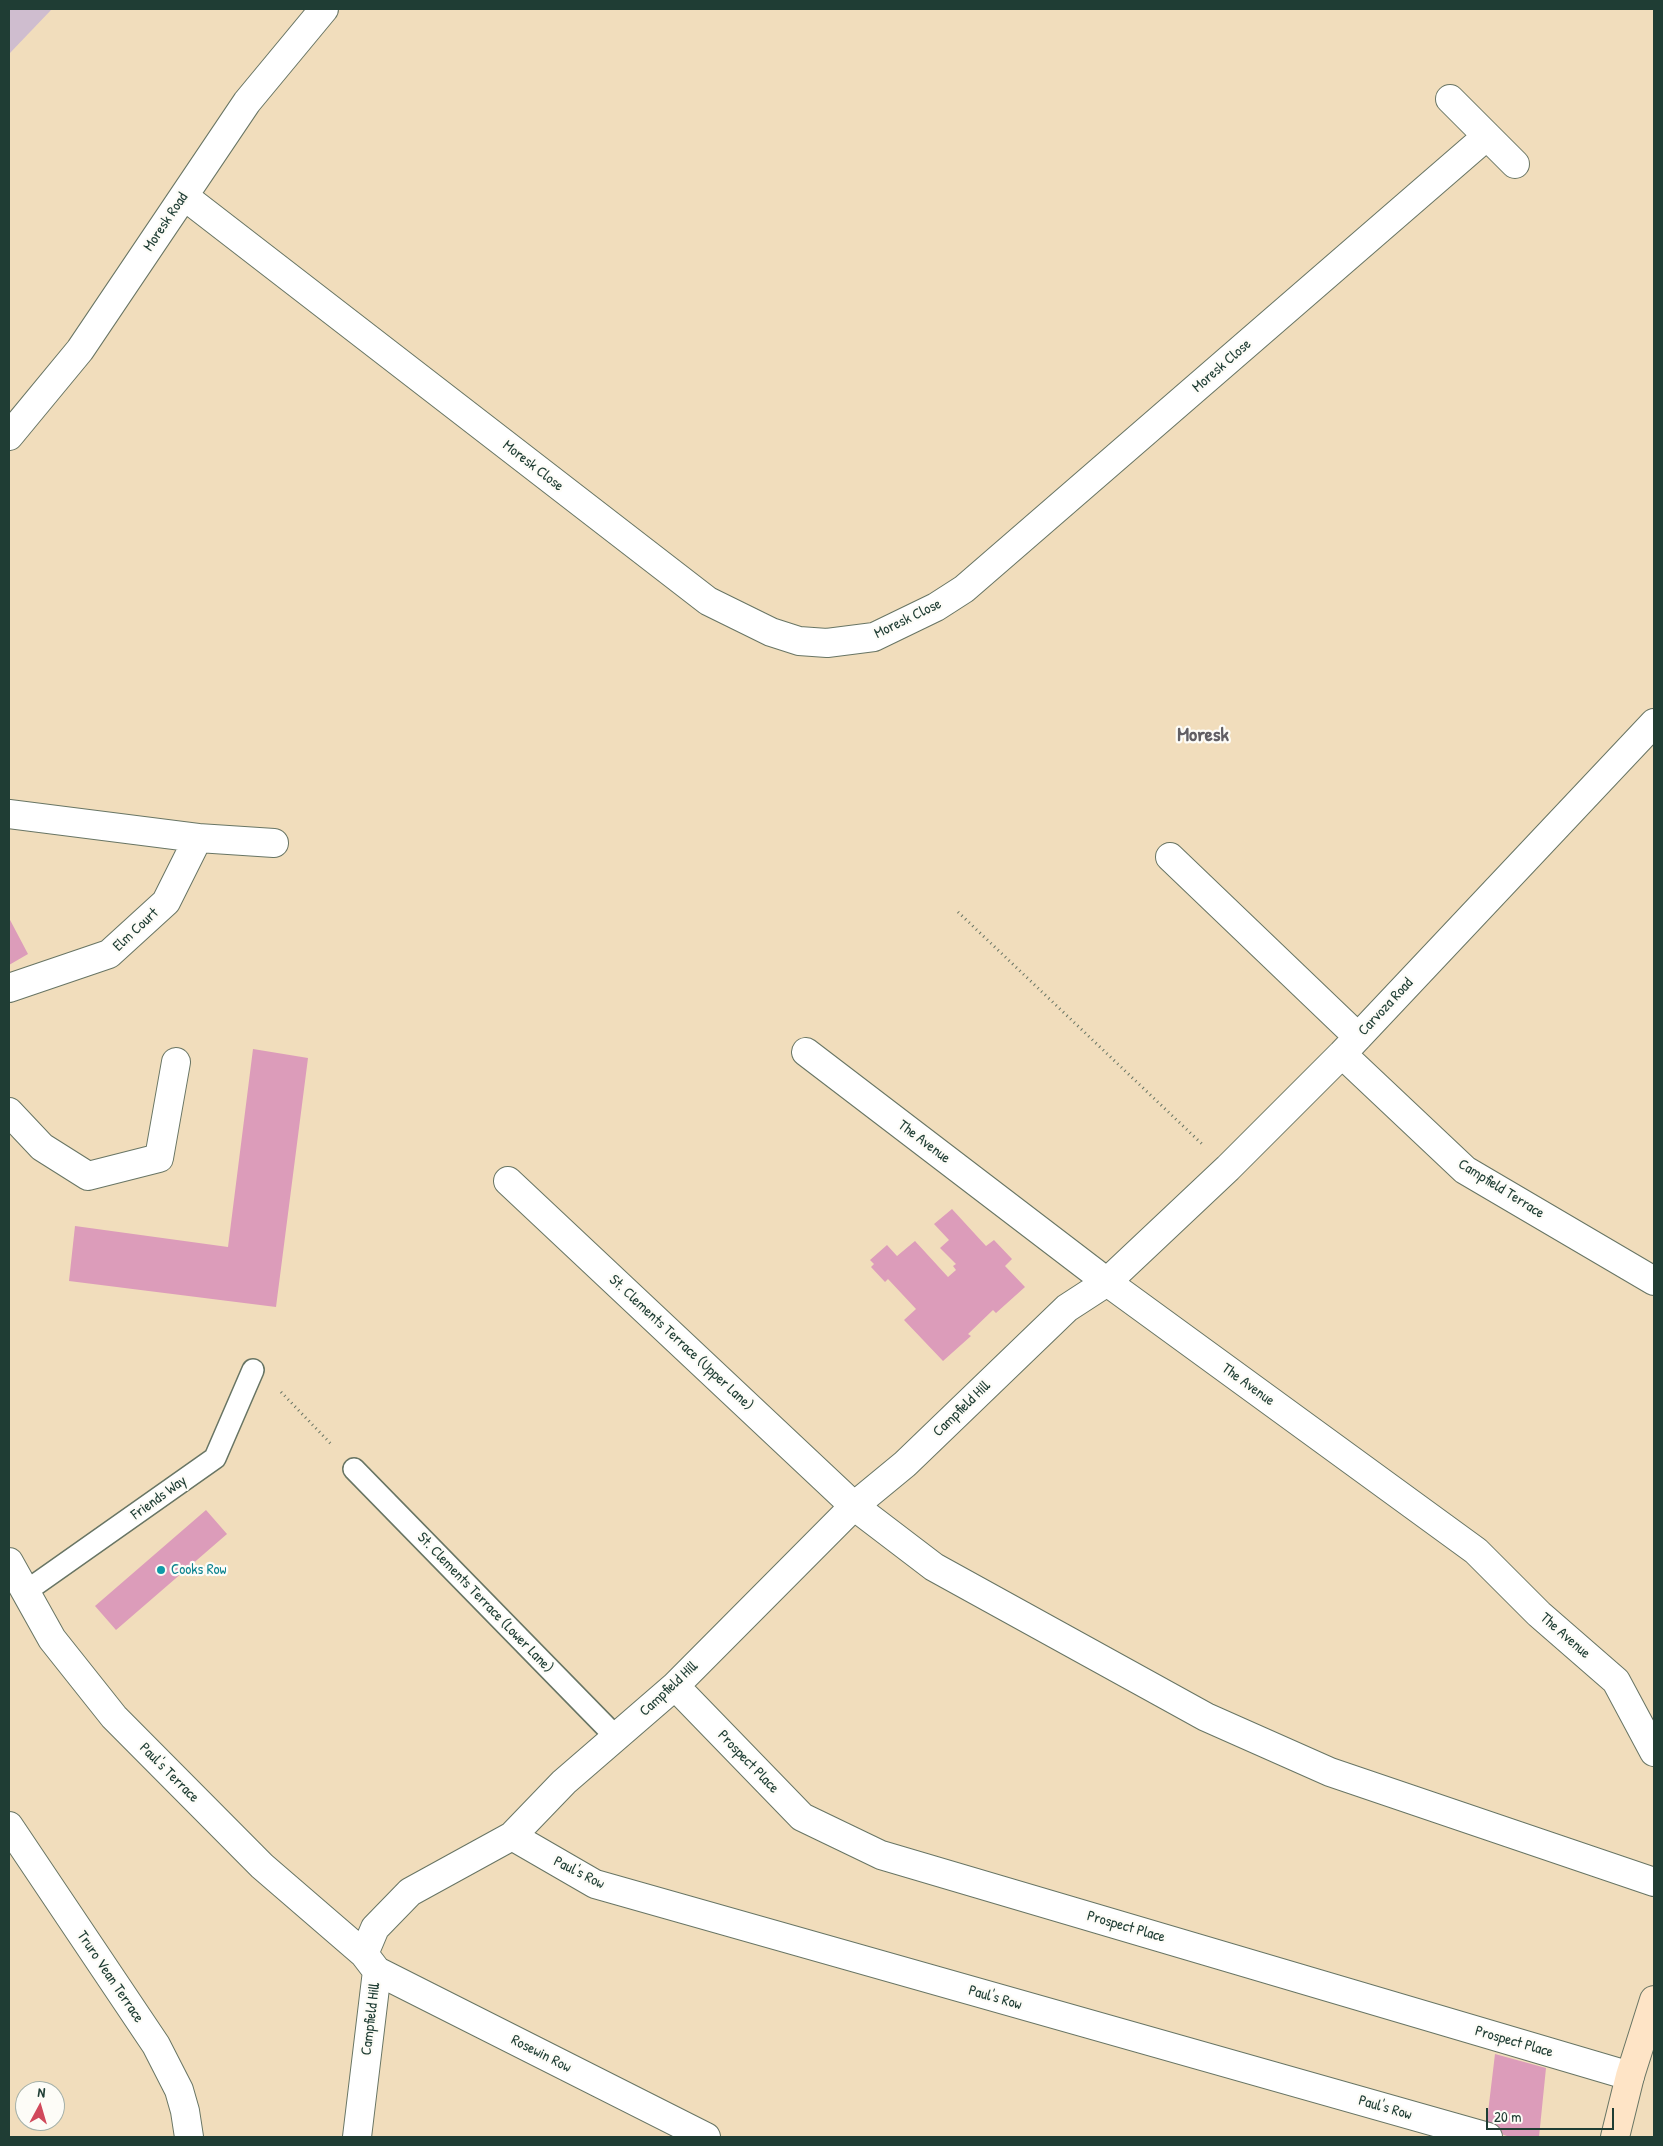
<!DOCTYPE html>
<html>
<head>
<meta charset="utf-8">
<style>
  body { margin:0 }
  #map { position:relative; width:1663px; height:2146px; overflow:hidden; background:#f1ddbc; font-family:"Patrick Hand",sans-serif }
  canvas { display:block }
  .frame { position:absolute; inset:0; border:10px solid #1f3d34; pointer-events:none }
  .north { position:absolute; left:15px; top:2081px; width:50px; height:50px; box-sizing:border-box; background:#fdfcf7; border:1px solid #a4b0a9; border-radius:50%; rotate:6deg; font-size:14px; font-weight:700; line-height:20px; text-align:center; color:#1f3d34 }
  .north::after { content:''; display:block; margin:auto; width:18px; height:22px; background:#d1495b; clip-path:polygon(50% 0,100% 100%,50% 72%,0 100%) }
  .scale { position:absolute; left:1486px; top:2108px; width:128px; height:22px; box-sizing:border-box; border:2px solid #1f3d34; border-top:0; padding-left:6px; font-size:15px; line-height:18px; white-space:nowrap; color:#1f3d34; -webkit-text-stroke:4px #fdfcf7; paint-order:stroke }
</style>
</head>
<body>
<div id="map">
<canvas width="1663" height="2146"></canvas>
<div class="frame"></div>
<div class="north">N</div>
<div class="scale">20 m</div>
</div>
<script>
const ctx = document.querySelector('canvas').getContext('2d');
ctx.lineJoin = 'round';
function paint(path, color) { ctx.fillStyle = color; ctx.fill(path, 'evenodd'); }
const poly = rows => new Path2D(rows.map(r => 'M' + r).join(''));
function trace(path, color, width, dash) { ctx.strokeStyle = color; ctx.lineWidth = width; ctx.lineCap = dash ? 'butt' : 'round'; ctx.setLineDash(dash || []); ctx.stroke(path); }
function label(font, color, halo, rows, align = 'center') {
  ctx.font = font + ' "Patrick Hand",sans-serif'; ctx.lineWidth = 4.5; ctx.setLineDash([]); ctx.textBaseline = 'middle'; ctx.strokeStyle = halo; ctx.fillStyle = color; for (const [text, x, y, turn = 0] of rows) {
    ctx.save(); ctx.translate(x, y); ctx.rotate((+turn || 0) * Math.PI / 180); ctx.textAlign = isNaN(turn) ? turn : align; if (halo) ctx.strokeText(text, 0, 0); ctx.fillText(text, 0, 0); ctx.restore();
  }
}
const industrial = poly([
  [9,9,52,9,9,54]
]);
const building = poly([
  [9,918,28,954,9,965],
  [253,1049,308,1058,276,1307,69,1281,75,1226,228,1247],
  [952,1209,986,1246,994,1240,1012,1259,1005,1266,1025,1287,996,1313,993,1310,968,1334,971,1336,943,1361,904,1320,916,1309,888,1279,885,1282,871,1267,874,1264,870,1260,887,1245,897,1256,915,1241,948,1277,956,1270,953,1266,956,1264,940,1248,949,1240,934,1224],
  [206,1510,227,1534,116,1630,95,1606],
  [1495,2054,1546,2068,1539,2137,1510,2137,1486,2129]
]);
const path = poly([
  [958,912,1202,1144],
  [281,1392,332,1445]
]);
const lane = poly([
  [354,1469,616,1737],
  [25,1592,215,1458,253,1370]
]);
const street = poly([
  [1450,99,1515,164],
  [184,196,708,601,771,632,799,641,827,643,874,637,936,607,964,589,1487,136],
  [9,436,80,350,247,102,324,9],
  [9,814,198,838],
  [1170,857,1358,1037],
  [9,988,109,954,166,902,198,838,274,843],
  [806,1052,1107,1282,1476,1551,1539,1614,1616,1681,1654,1752],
  [1342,1054,1465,1170,1654,1281],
  [9,1112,42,1147,88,1176,159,1158,176,1062],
  [508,1181,854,1506,934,1567,1206,1717,1330,1772,1654,1882],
  [9,1562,52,1639,114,1717,262,1866,364,1954],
  [675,1686,802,1817,881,1855,1630,2076],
  [9,1826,156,2045,179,2090,185,2111,189,2137],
  [512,1836,595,1884,1488,2137],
  [377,1971,706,2137],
  [357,2137,377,1971,364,1954,375,1928,410,1892,512,1836,564,1782,675,1686,854,1506,905,1464,1067,1308,1107,1282,1228,1168,1342,1054,1654,723]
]);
const secondary = poly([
  [1615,2137,1630,2076,1654,2000]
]);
const markers = [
  [161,1570,5,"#0f9aa8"]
];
const streetNames = [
  ["Moresk Road",166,222,-56],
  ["Moresk Close",1222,366,-41],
  ["Moresk Close",533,466,38],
  ["Moresk Close",908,619,-26],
  ["Elm Court",136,930,-43],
  ["Carvoza Road",1386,1007,-47],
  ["The Avenue",924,1142,37],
  ["Campfield Terrace",1501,1189,32],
  ["St. Clements Terrace (Upper Lane)",681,1343,43],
  ["The Avenue",1248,1385,36],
  ["Campfield Hill",962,1409,-44],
  ["Friends Way",159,1498,-36],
  ["St. Clements Terrace (Lower Lane)",485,1603,46],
  ["The Avenue",1565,1636,41],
  ["Campfield Hill",669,1689,-43],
  ["Prospect Place",748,1762,46],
  ["Paul's Terrace",169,1773,45],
  ["Paul's Row",579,1873,27],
  ["Prospect Place",1126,1927,16],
  ["Truro Vean Terrace",110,1977,56],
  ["Paul's Row",995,1998,16],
  ["Campfield Hill",371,2019,-83],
  ["Prospect Place",1514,2042,16],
  ["Rosewin Row",541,2054,27],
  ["Paul's Row",1385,2108,16]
];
const cultureNames = [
  ["Cooks Row",171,1570]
];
const districtNames = [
  ["Moresk",1203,736]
];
paint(industrial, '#cfbdcf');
paint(building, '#dc9cba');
trace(lane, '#687564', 24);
trace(street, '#687564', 30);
trace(secondary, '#687564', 30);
trace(path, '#687564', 3, [1, 4]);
trace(lane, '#fff', 21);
trace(street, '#fff', 28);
trace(secondary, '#fee4c6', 28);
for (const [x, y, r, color] of markers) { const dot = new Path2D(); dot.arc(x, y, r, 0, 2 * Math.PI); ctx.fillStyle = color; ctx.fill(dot); trace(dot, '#fdfcf7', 2); }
label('15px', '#1f3d34', '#fdfcf7', streetNames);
label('15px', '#0d838f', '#fdfcf7', cultureNames, 'left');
label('bold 20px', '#615e63', '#fdfcf7', districtNames);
</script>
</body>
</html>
